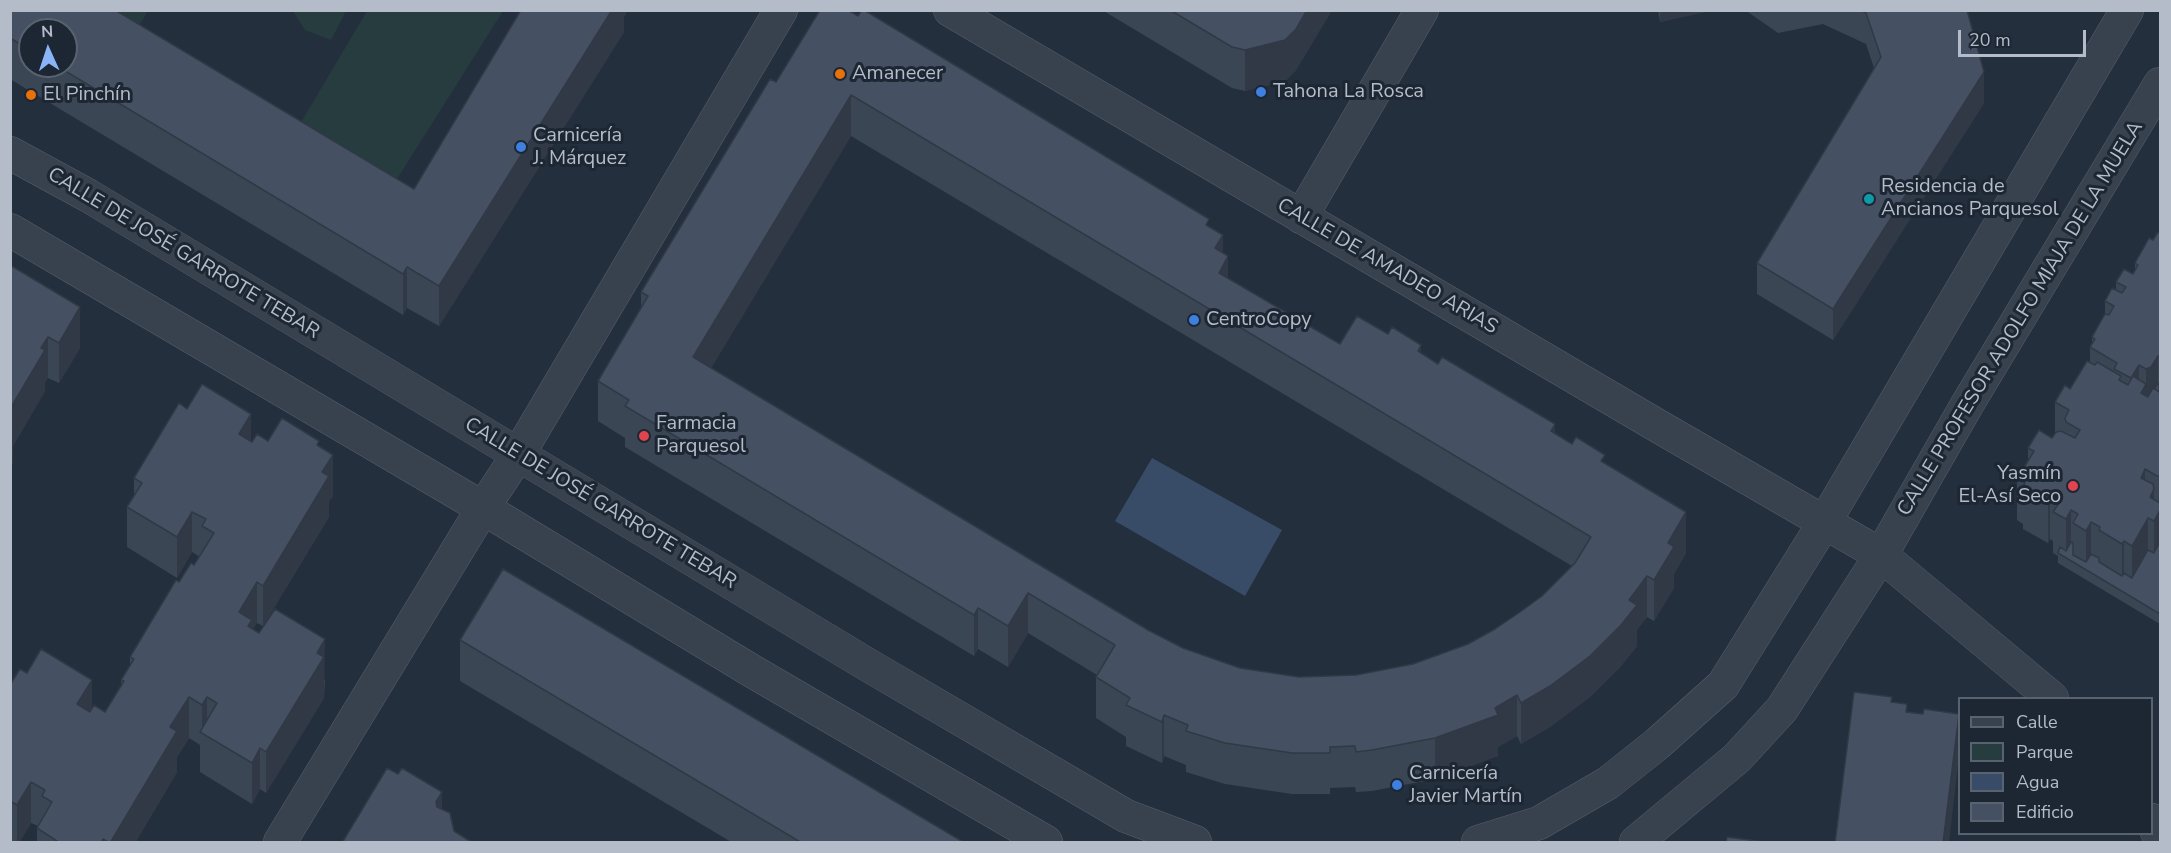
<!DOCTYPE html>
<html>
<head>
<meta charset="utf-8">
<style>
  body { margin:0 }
  #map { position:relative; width:2171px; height:853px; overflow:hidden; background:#242f3e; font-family:"Nunito Sans",sans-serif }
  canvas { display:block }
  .frame { position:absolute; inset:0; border:12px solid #b4bcc9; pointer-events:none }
  .legend { position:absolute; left:1958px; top:697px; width:195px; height:138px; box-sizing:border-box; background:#1d2633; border:2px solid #59626f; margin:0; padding:8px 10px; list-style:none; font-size:18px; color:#b4bcc9 }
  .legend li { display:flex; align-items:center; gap:12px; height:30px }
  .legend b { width:30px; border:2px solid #59626f }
  .north { position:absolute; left:18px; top:18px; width:60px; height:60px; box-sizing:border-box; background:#1d2633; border:2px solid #59626f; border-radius:50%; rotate:357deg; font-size:16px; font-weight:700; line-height:24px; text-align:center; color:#b4bcc9 }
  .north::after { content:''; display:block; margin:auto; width:21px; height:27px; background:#8ab4f8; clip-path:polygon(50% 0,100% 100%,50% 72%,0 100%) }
  .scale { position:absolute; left:1958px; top:30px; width:128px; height:27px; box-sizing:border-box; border:3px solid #b4bcc9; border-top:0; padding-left:8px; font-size:18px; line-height:21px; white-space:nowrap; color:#b4bcc9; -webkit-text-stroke:4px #1d2633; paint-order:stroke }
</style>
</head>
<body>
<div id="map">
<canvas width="2171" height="853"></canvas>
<div class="frame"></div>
<ul class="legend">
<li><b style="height:8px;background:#38414e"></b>Calle</li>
<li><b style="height:16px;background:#263c3f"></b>Parque</li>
<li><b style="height:16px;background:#394c67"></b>Agua</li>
<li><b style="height:16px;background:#455162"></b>Edificio</li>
</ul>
<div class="north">N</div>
<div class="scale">20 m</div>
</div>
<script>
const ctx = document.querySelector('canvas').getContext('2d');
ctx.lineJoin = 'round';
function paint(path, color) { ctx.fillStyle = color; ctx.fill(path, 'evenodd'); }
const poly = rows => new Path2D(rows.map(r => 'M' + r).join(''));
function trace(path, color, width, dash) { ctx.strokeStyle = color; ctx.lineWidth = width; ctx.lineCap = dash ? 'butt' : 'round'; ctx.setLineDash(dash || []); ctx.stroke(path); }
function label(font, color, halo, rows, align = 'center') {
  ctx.font = font + ' "Nunito Sans",sans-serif'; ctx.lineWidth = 6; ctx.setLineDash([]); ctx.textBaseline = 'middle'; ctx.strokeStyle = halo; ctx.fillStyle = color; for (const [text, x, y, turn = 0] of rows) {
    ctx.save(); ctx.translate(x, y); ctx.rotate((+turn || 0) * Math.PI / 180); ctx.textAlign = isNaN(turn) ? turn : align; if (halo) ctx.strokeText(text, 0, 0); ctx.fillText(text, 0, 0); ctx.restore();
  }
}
const green = poly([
  [99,11,148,11,135,32],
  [293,11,293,10,346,11,331,40,305,30],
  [367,11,503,11,397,179,300,124]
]);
const water = poly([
  [1152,458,1282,530,1245,596,1115,521]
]);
const pedestrian = poly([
  [280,842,483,508,518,455,781,10]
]);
const minor = poly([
  [950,10,1658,426,1881,555,2052,698],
  [1301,217,1422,10],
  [2152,820,2160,839]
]);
const tertiary = poly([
  [10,153,89,196,868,665,1126,816,1195,842],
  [10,230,483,508,752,671,1046,842],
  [1478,842,1539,823,1608,783,1657,744,1723,685,1824,523,2127,10],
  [1636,842,1737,758,1782,709,1881,555,1968,403,2160,84]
]);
const wall = poly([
  [10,10,414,189,521,10,628,10,624,17,624,32,439,326,407,308,403,315,10,79],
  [30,30,66,66,30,66],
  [820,10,1209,227,1223,253,1228,278,1340,344,1421,354,1605,463,1686,553,1674,574,1674,588,1654,621,1647,617,1637,630,1637,646,1621,666,1590,697,1550,727,1521,744,1517,736,1498,747,1498,756,1435,779,1372,791,1356,792,1355,787,1330,788,1330,794,1292,794,1225,784,1186,772,1186,765,1164,756,1162,763,1126,746,1126,737,1096,718,1096,677,1097,675,1028,633,1008,667,978,649,974,656,625,447,625,438,598,421,598,381,641,307,641,292,776,82],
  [851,136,1572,566,1542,596,1520,612,1495,629,1468,644,1413,664,1356,675,1299,677,1240,668,1183,648,1148,630,1043,568,711,368],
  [1102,10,1332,10,1296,70,1285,81,1245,91,1232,88],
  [1658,10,1714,10,1660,22],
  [1745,10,1967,10,1984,103,1833,340,1757,294,1757,263,1874,68,1866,44,1823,24,1778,33],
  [2160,234,2160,624,2058,563,2058,556,2053,553,2053,541,2050,539,2048,543,2023,529,2023,524,2017,520,2017,479,2028,460,2028,448,2052,438,2055,433,2055,402,2070,389,2090,363,2090,347,2092,344,2092,337,2105,314,2105,301,2116,290,2116,282,2133,274,2135,271,2135,263,2153,240],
  [10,265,80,348,59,383,48,378,45,382,45,391,13,446,13,463],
  [187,409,251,442,268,441,319,447,333,496,329,501,329,517,263,626,257,623,253,629,325,680,324,698,266,793,260,789,252,804,200,772,200,745,189,738,177,757,177,772,135,843,37,843,37,828,38,826,31,823,19,843,11,843,10,842,10,685,105,712,121,686,121,680,130,665,130,657,179,582,194,565,200,557,192,552,177,578,127,547,127,507,134,496,134,478],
  [460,640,965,843,733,843,460,681]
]);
const shadedWall = poly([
  [612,10,628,10,624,17,624,32,439,326,439,286],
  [1307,10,1332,10,1296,70,1285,81,1245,91,1245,50],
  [1660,10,1714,10,1660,22],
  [1984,72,1984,103,1833,340,1833,309],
  [851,95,851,136,693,398,693,357],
  [1223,235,1223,266,1228,256,1228,297,1219,313,1215,248],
  [407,267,407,308,403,315,403,274],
  [80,307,80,348,59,383,59,343],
  [48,337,48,378,45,382,45,391,13,446,13,463,10,466,10,409,41,348],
  [1421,345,1421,385,1418,351],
  [2158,356,2158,393,2146,407,2146,369],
  [2139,365,2139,403,2131,412,2131,378],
  [2146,384,2146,426,2141,393],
  [251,414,251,455,239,434],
  [1555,424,1555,465,1551,431],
  [333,455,333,496,329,501,329,517,263,626,263,586,322,472],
  [2145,469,2145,511,2141,478],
  [2154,489,2154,520,2160,510,2160,551,2154,563,2154,521,2150,497],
  [2050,497,2050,539,2048,543,2048,501],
  [2071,510,2071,552,2066,558,2066,519],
  [192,512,192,552,177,578,177,537],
  [1686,512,1686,553,1674,574,1674,588,1654,621,1654,580,1668,543],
  [2148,518,2148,560,2132,588,2132,546],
  [2091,522,2091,563,2086,570,2086,531],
  [2124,541,2124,582,2122,586,2122,544],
  [1647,576,1647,617,1637,630,1637,646,1621,666,1590,697,1550,727,1521,744,1521,703,1629,600],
  [257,582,257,623,248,636,239,612],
  [1028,593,1028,633,1008,667,1008,626],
  [978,608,978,649,974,656,974,615],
  [325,639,324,698,266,793,266,752,317,653],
  [92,680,92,721,77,704],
  [1517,695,1517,736,1498,747,1498,756,1435,779,1435,738],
  [189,697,189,738,177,757,177,772,135,843,110,843,170,727],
  [207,697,207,736,202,733,202,705],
  [1164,715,1164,756,1162,763,1162,722],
  [1959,715,1959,756,1949,843,1943,843],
  [260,748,260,789,252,804,252,763],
  [31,782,31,823,19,843,17,843,17,805],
  [442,792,442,830,436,802]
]);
const building = poly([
  [10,10,115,10,414,189,521,10,612,10,439,286,407,267,403,274,57,66,66,66,66,30,30,30,30,50,10,38,10,10],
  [820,10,848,10,858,16,862,10,864,10,1209,219,1206,225,1223,235,1215,248,1228,256,1219,273,1340,344,1357,316,1388,334,1392,327,1421,345,1418,351,1438,364,1442,357,1555,424,1551,431,1572,444,1576,437,1605,455,1601,461,1686,512,1668,543,1674,547,1654,580,1647,576,1629,600,1637,605,1621,625,1590,656,1550,686,1521,703,1517,695,1495,708,1498,715,1435,738,1372,750,1356,752,1355,746,1330,747,1330,753,1292,753,1225,743,1186,731,1188,725,1164,715,1162,722,1126,705,1130,698,1096,677,1115,645,1028,593,1008,626,978,608,974,615,625,406,629,400,598,381,648,296,641,292,770,79,776,82,820,10],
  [851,95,1591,537,1575,563,1542,596,1520,612,1495,629,1468,644,1413,664,1356,675,1299,677,1240,668,1183,648,1148,630,693,357,851,95],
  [1170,10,1307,10,1296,29,1285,40,1245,50,1232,47,1170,10],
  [1860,10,1967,10,1984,72,1833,309,1757,263,1881,57,1866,13,1860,10],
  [2158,232,2160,234,2160,357,2158,356,2151,367,2146,369,2139,365,2131,378,2114,369,2117,363,2090,347,2095,339,2092,337,2105,314,2109,315,2114,306,2105,301,2112,288,2122,293,2126,287,2116,282,2124,269,2133,274,2138,265,2135,263,2149,238,2153,240,2158,232],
  [10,265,80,307,59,343,48,337,41,348,45,350,10,409,10,265],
  [2087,361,2095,365,2097,362,2121,376,2119,380,2128,385,2133,376,2146,384,2141,393,2148,397,2153,388,2160,392,2160,476,2157,476,2145,469,2141,478,2153,484,2154,489,2150,497,2160,503,2160,510,2154,521,2148,518,2132,546,2124,541,2122,544,2099,530,2100,527,2091,522,2086,531,2073,523,2078,514,2071,510,2066,519,2053,512,2059,503,2050,497,2048,501,2023,487,2025,483,2017,479,2034,451,2028,448,2039,430,2052,438,2056,432,2061,431,2075,438,2080,430,2066,422,2065,418,2069,410,2055,402,2065,385,2070,389,2087,361],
  [2158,383,2159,384,2159,392,2155,389,2158,383],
  [202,384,251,414,239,434,252,442,257,434,268,441,282,418,319,441,317,445,333,455,322,472,329,476,263,586,257,582,239,612,252,620,248,626,259,633,275,609,325,639,317,653,324,657,266,752,260,748,252,763,200,732,217,703,207,697,202,705,189,697,170,727,177,731,110,843,103,839,101,843,60,843,37,828,52,802,42,796,45,790,31,782,17,805,10,801,10,685,20,669,27,673,41,649,92,680,77,704,90,712,94,705,105,712,124,681,121,680,134,659,130,657,176,580,179,582,191,563,194,565,214,533,202,526,206,519,192,512,177,537,127,507,142,483,134,478,179,403,187,409,202,384],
  [2071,542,2073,543,2073,555,2086,562,2091,554,2099,558,2099,562,2122,576,2124,573,2132,578,2148,550,2154,553,2160,542,2160,614,2058,553,2060,547,2066,551,2071,542],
  [503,569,965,843,802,843,460,640,503,569],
  [1854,692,1892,697,1891,702,1907,704,1906,712,1923,714,1924,709,1959,714,1943,843,1835,843,1854,692],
  [387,768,398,774,402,768,442,792,436,802,437,807,450,813,454,831,473,843,342,843,387,768],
  [1727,837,1765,842,1726,843,1727,837]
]);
const markers = [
  [840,74,6,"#e8710a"],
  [1261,92,6,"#3f7fe0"],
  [31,95,6,"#e8710a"],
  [521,147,6,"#3f7fe0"],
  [1869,199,6,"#0f9aa8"],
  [1194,320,6,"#3f7fe0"],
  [644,436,6,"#e0444e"],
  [2073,486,6,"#e0444e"],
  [1397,785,6,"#3f7fe0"]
];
const poiNames = [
  ["Amanecer",852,74],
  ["Tahona La Rosca",1273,92],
  ["El Pinchín",43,95],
  ["Carnicería",533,136],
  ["J. Márquez",533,159],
  ["Residencia de",1881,187],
  ["Ancianos Parquesol",1881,210],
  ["CentroCopy",1206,320],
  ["Farmacia",656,424],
  ["Parquesol",656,447],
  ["Yasmín",2061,474,"right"],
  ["El-Así Seco",2061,497,"right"],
  ["Carnicería",1409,774],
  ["Javier Martín",1409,797]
];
const streetNames = [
  ["CALLE DE JOSÉ GARROTE TEBAR",183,254,31],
  ["CALLE DE AMADEO ARIAS",1387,267,30],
  ["CALLE PROFESOR ADOLFO MIAJA DE LA MUELA",2021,319,-59],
  ["CALLE DE JOSÉ GARROTE TEBAR",600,504,31]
];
paint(green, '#263c3f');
paint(water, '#394c67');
trace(pedestrian, '#565f6c', 34);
trace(minor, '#565f6c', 34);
trace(tertiary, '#565f6c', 34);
trace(pedestrian, '#38414e', 33);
trace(minor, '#38414e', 33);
trace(tertiary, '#38414e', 33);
paint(wall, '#3b4654');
paint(shadedWall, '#303945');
paint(building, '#455162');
trace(building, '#303945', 1.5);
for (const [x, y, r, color] of markers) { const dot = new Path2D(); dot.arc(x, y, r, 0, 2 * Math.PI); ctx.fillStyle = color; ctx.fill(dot); trace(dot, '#1d2633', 2); }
label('20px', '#b4bcc9', '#1d2633', poiNames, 'left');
label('20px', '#b4bcc9', '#1d2633', streetNames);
</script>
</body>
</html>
